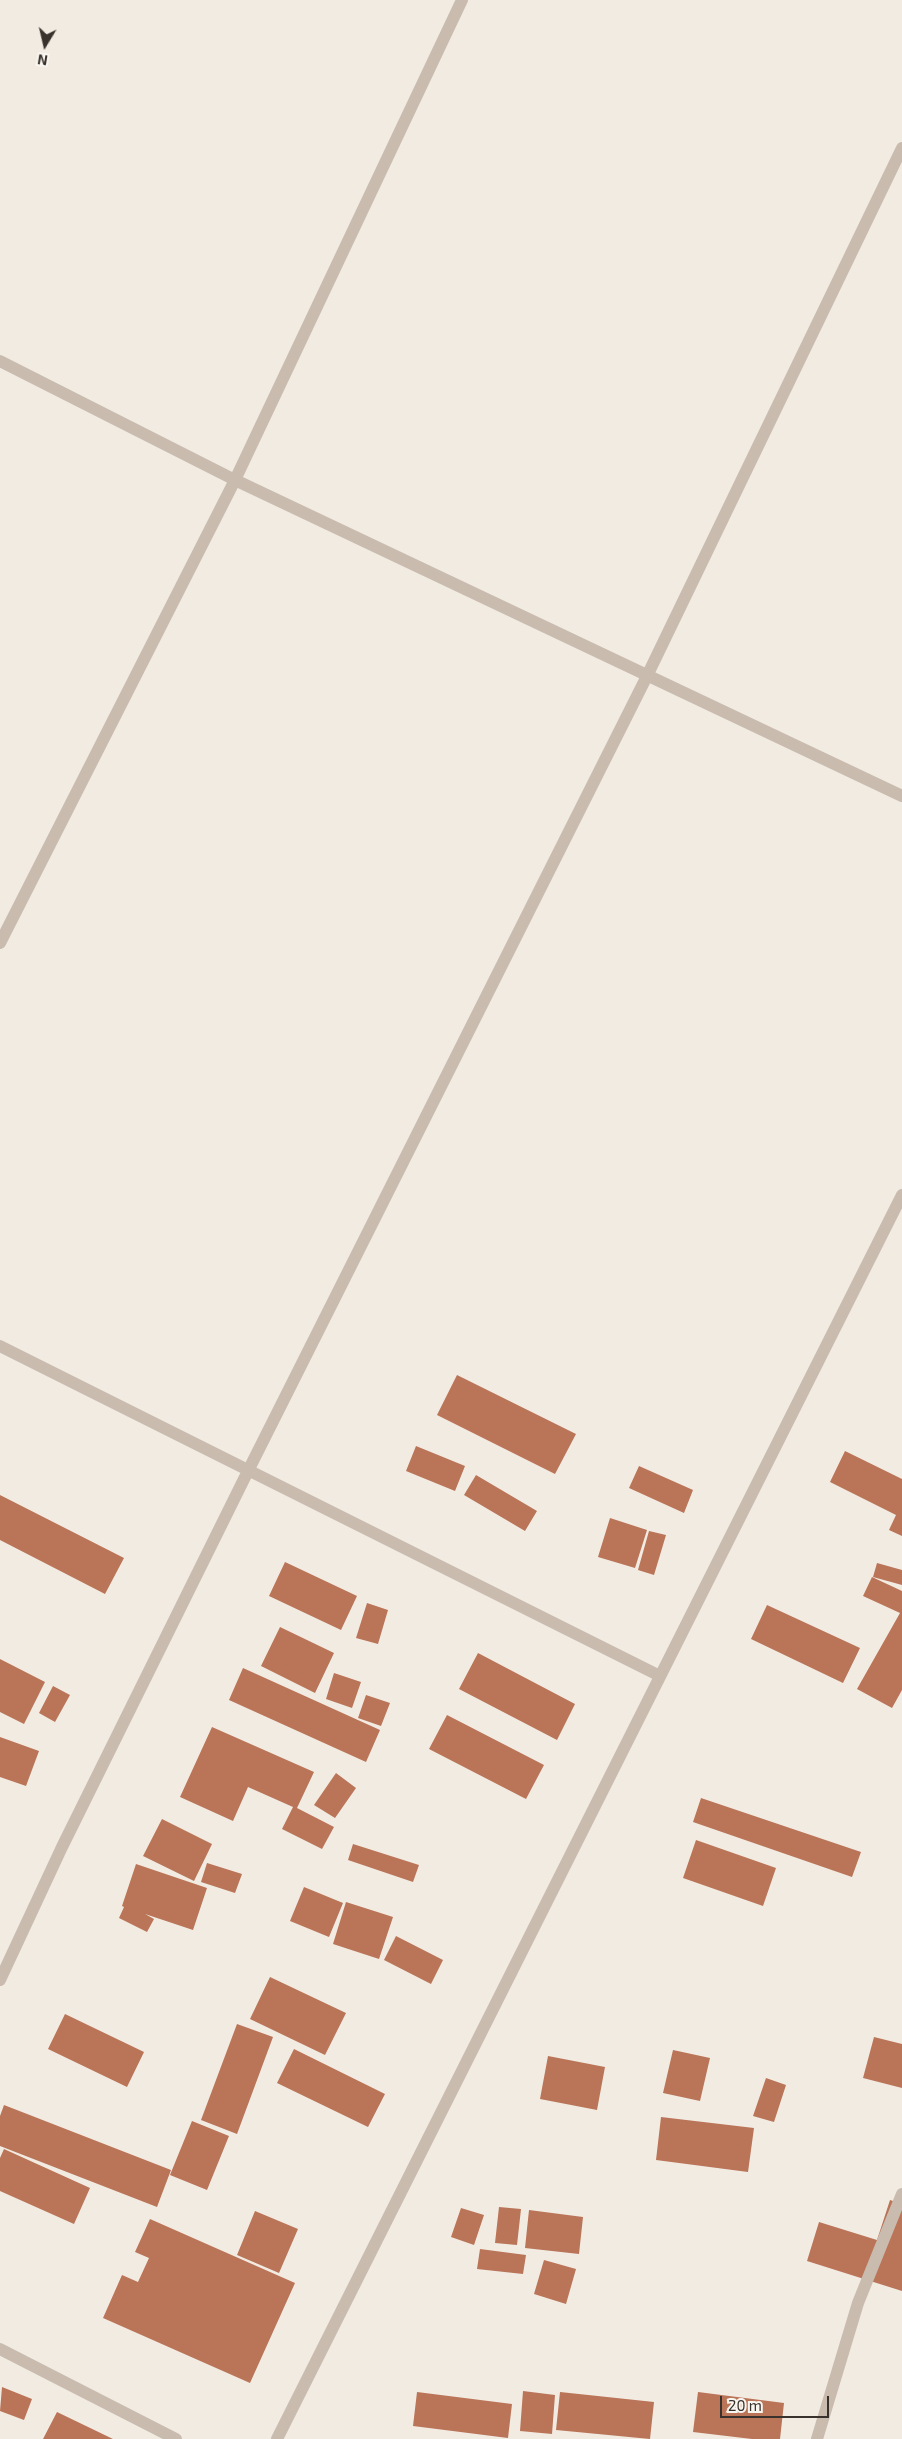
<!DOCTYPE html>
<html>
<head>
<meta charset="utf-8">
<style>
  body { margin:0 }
  #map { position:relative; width:902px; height:2439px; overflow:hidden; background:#f2ebe2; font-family:"Exo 2",sans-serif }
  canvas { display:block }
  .north { position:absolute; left:20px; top:20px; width:50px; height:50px; -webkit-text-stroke:4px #f9f5ef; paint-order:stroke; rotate:189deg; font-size:14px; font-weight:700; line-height:20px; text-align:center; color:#39312c }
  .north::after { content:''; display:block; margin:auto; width:18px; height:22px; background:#39312c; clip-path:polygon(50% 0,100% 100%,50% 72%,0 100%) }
  .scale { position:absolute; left:720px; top:2396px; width:109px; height:22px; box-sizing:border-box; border:2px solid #39312c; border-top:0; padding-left:6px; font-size:15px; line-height:18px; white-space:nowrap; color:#39312c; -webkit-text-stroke:4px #f9f5ef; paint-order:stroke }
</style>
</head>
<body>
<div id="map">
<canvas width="902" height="2439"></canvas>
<div class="north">N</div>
<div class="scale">20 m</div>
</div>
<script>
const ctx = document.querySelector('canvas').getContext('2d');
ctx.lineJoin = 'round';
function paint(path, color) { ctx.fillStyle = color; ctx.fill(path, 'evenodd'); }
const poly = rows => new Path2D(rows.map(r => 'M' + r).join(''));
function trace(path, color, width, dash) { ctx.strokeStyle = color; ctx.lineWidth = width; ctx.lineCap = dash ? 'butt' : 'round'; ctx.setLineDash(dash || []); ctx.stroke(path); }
const building = poly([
  [457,1375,576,1434,555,1474,437,1415],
  [416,1446,465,1466,455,1491,406,1471],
  [845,1451,902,1479,902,1536,889,1530,896,1515,830,1482],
  [639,1466,693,1490,684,1513,629,1488],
  [476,1475,537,1511,525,1531,464,1495],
  [0,1495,124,1558,105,1594,0,1540],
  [610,1518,647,1530,635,1568,598,1557],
  [649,1531,666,1535,654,1575,638,1570],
  [285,1562,357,1596,341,1630,269,1596],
  [877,1563,902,1570,902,1585,873,1577],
  [872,1577,902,1591,902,1690,892,1708,857,1689,900,1613,863,1596],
  [367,1603,388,1610,378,1644,356,1638],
  [767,1605,860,1648,843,1683,751,1639],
  [280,1627,334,1653,315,1693,261,1666],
  [478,1653,575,1704,557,1740,459,1689],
  [0,1659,45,1682,24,1724,0,1712],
  [243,1668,380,1730,366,1762,229,1700],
  [334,1673,361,1682,352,1708,326,1699],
  [53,1686,70,1695,55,1722,39,1713],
  [366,1695,390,1703,381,1726,358,1718],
  [447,1715,544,1765,526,1799,429,1749],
  [212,1727,314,1772,297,1808,334,1827,322,1849,282,1829,293,1807,248,1787,233,1821,180,1797],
  [0,1737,39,1751,26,1786,0,1777],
  [336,1773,356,1788,335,1818,314,1805],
  [701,1798,861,1852,852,1877,693,1822],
  [162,1819,212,1844,194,1881,143,1856],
  [696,1840,776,1868,763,1906,683,1878],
  [353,1844,419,1865,413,1882,348,1860],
  [207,1863,242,1874,235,1893,201,1882],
  [136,1864,207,1888,193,1930,145,1914,154,1919,147,1932,119,1918,124,1907,122,1906],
  [304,1887,343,1903,329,1937,290,1921],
  [346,1902,393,1917,379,1959,333,1944],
  [396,1936,443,1960,431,1984,384,1960],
  [270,1977,346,2013,325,2055,250,2019],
  [65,2014,144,2052,127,2087,48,2049],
  [237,2024,273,2037,237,2134,201,2120],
  [874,2037,902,2044,902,2088,863,2078],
  [294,2049,385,2094,368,2127,277,2083],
  [673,2050,710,2058,700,2101,663,2093],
  [548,2056,605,2067,597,2110,540,2099],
  [766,2078,786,2085,774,2122,753,2116],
  [4,2105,171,2170,157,2207,0,2146,0,2116],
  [661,2117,754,2128,748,2172,656,2160],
  [192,2121,229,2136,207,2190,170,2175],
  [4,2149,90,2188,74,2224,0,2191,0,2158],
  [890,2200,902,2204,902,2291,807,2261,819,2222,877,2240],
  [499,2207,521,2209,517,2245,495,2243],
  [461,2208,484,2215,474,2245,451,2237],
  [529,2210,583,2217,579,2254,525,2248],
  [255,2211,298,2229,279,2273,237,2255],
  [150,2219,295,2283,250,2383,103,2318,122,2275,138,2282,149,2258,135,2252],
  [480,2249,526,2255,523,2274,477,2269],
  [544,2260,576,2269,566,2304,534,2294],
  [2,2387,32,2399,24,2420,0,2411],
  [523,2391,555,2395,552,2434,520,2431],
  [417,2392,512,2404,508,2438,413,2426],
  [560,2392,654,2402,650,2439,556,2430],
  [698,2392,784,2403,780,2439,752,2439,693,2432],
  [57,2412,113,2439,43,2439]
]);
const minor = poly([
  [0,361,235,480,902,796],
  [0,943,235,480,462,0],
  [0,1346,660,1676],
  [0,1980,62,1847,248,1471,647,676,902,148],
  [0,2349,176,2439],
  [277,2439,902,1195],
  [817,2439,858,2303,902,2194]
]);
paint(building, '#ba7458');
trace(minor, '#c9bcaf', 12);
</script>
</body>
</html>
